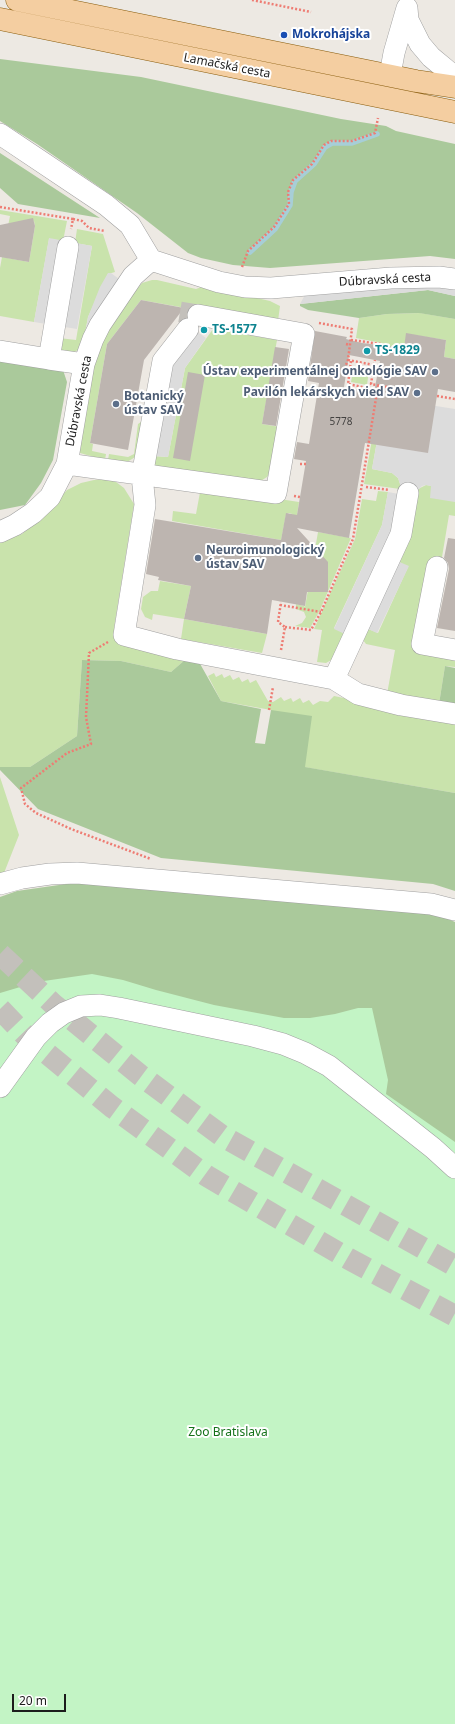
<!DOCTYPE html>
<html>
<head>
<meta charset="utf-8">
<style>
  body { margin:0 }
  #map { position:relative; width:455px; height:1724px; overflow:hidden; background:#ede9e3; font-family:"Noto Sans",sans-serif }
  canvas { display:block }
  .scale { position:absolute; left:12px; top:1694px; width:54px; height:18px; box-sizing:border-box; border:2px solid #1c1c1c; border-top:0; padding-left:5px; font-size:12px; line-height:14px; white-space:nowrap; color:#1c1c1c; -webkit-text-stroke:3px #fff; paint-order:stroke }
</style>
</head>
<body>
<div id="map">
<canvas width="455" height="1724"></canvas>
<div class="scale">20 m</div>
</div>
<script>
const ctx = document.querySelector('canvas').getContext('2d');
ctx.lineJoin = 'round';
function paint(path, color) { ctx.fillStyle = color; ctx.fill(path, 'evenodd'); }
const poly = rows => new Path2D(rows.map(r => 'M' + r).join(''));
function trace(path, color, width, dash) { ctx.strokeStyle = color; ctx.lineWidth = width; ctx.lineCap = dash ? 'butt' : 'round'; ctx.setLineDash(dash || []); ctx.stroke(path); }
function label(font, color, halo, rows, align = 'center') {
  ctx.font = font + ' "Noto Sans",sans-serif'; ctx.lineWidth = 4; ctx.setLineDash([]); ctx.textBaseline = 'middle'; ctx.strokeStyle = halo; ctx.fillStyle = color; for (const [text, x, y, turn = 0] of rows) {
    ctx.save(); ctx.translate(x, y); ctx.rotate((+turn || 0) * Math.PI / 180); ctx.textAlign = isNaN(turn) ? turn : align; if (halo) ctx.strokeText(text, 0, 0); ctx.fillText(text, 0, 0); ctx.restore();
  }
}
const grass = poly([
  [0,210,67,221,63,241,49,239,34,322,0,316,0,268,2,257,29,262,35,226,34,221,30,219,6,236,10,216,0,214],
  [77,229,103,234,115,272,108,274,88,317,83,343,80,349,74,352,58,353,59,338,76,340,92,246,75,243],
  [152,280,157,280,196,289,204,286,270,301,280,306,278,321,230,316,141,300,107,344,90,443,93,444,92,451,106,454,105,460,80,453,79,452,89,385,99,343,105,328,142,283],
  [420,313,455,319,455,359,444,357,446,340,407,334,404,350,382,346,382,343,356,338,359,318,387,314],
  [213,329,277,340,262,424,280,427,273,467,267,477,256,484,158,468,154,463,153,456,168,457,185,368],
  [354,366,369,370,367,385,351,382],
  [385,396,372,469,392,473,398,478,400,484,400,489,364,484,378,406],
  [141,422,142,423,137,456,127,462,108,460,109,454,128,457,134,454,138,424],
  [107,479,116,482,124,488,134,504,114,628,120,641,186,659,171,672,121,661,82,660,77,736,30,767,0,767,0,542,22,534,44,515,67,490,81,483,94,480],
  [426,485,432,486,455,502,455,516,449,515,441,563,418,648,455,655,455,667,445,666,439,704,387,694,395,650,366,644,363,640,366,628,378,633,408,567,397,561,416,492,418,489],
  [201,487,299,502,294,536,295,518,292,514,289,513,286,515,281,540,172,521,173,511,196,514],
  [378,491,388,492,382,525,334,628,345,634,333,659,326,663,317,662,322,630,314,629,355,539,362,499,376,501],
  [318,532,351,538,320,610,310,628,295,626,302,623,306,617,304,612,296,609,296,604,304,606,305,607],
  [160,581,191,586,184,619,267,634,262,653,181,639,184,619,153,614,152,620,145,617,141,609,143,597,151,591,158,591],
  [214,673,216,677,222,674,224,678,230,675,233,680,239,677,242,682,248,679,250,683,256,680,268,701,273,702,281,697,284,701,291,698,293,702,300,698,303,703,309,700,313,705,320,701,328,702,334,696,455,721,455,793,304,767,271,710,221,701,208,676],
  [0,777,19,835,4,873,0,874]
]);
const forest = poly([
  [0,59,141,77,341,119,386,126,396,131,455,144,455,259,430,256,270,268,233,265,201,258,188,253,137,213,37,144,0,121],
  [0,153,100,218,18,204,0,188],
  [428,290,455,296,455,319,419,313,387,314,359,318,308,310,300,306,300,304],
  [0,359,63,370,67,382,53,460,41,483,25,505,0,510],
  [186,659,199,662,221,701,261,709,255,743,265,744,271,710,312,716,305,767,455,793,455,891,433,884,161,858,38,809,0,770,0,767,30,767,77,736,82,660,121,661,171,672],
  [445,666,455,668,455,707,439,704],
  [73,883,414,911,441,916,455,922,455,1163,0,1078,0,897,17,891]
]);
const park = poly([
  [92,974,123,980,156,990,214,1005,284,1018,310,1018,335,1014,358,1008,372,1008,388,1080,386,1094,455,1142,455,1724,0,1724,0,993,37,982]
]);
const parking = poly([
  [49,238,92,246,77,329,34,322],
  [108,273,111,273,119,279,85,335,88,317,100,287],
  [455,282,455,296,428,290,300,304,307,291],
  [196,331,206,338,185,368,168,457,153,456,169,365],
  [398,400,455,409,455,502,430,498,431,486,426,485,422,486,416,492,400,489,400,484,398,478,392,473,372,469,382,413],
  [388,492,399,494,393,531,345,634,334,629,382,525],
  [397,561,409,566,377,633,366,628]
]);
const stream = poly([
  [250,252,275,229,290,205,291,192,295,181,314,164,325,147,332,143,352,143,377,134]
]);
const building = poly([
  [33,218,35,226,29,262,0,257,0,225],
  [141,300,184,308,144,360,128,450,90,443,107,344],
  [315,331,347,337,346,339,362,343,404,348,406,333,446,340,444,357,455,359,455,392,438,389,428,453,365,443,349,538,297,528,328,562,328,592,307,592,305,606,272,600,267,634,184,619,191,586,158,580,159,577,146,574,155,519,281,540,286,513,297,515,306,461,294,459,297,442,309,444,319,383,308,381],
  [349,355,380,361,374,392,344,387],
  [275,347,289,349,276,426,262,424],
  [188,372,205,375,190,461,173,458],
  [448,538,455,539,455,631,437,628,449,569,448,563,444,558]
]);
const minorTunnel = poly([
  [180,312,198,315]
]);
const highwayTunnel = poly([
  [0,954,53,1004,140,1075,222,1136,455,1266],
  [0,1009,26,1036,112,1107,207,1176,349,1259,455,1316]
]);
const path = poly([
  [252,0,311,12],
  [0,207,73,219,71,229],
  [73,219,82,221,89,228,105,231],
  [242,267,248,251,274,227,289,204,288,192,293,180,312,164,324,145,331,141,352,141,375,133,378,118],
  [319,323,352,329,348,360,344,370],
  [351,340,381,344],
  [346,344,350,345],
  [348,360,374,365,371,384,397,389],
  [351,361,348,384,367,388,371,384],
  [374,365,375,360],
  [437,396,455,399],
  [300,464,306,464],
  [366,487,389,490],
  [294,496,300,497],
  [280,605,321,612],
  [285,627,311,630,321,612,353,539,378,386],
  [108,642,89,653,86,717,91,744,67,753,21,788,25,804,36,813,71,829,151,859],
  [281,650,285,627,278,622,281,602],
  [269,710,273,687]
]);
const minor = poly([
  [407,8,408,20,420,44,431,57,455,77],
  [390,75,394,53,407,8],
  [0,134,106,205,130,225,151,260,219,282,245,287,271,288,391,278,439,277,455,279],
  [68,247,49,359,84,364],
  [188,329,163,361,142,476,145,505,124,635,177,649,334,679,358,694,401,705,455,714],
  [0,351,49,359],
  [67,464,276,493,304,334,198,315],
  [0,532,15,525,33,513,50,497,67,464,84,364,93,339,100,325,133,276,151,260],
  [437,567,422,644,455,650],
  [334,679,401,534,408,493],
  [0,884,22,878,50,874,77,873,431,904,455,910],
  [0,1087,36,1037,50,1023,64,1013,81,1006,100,1005,119,1008,253,1036,283,1044,305,1053,329,1066,433,1148,455,1168]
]);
const major = poly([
  [17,0,416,81,455,87],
  [0,19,455,112]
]);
const markers = [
  [284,35,4,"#1a4fb4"],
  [204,330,4,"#0f9aa8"],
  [367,351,4,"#0f9aa8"],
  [435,372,4,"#5c6f8a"],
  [417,393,4,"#5c6f8a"],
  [116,404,4,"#5c6f8a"],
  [198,558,4,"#5c6f8a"]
];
const numberNames = [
  ["5778",341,422]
];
const transitNames = [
  ["Mokrohájska",292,35]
];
const streetNames = [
  ["Lamačská cesta",227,66,11],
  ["Dúbravská cesta",385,280,-3],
  ["Dúbravská cesta",79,401,-79]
];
const cultureNames = [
  ["TS-1577",212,330],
  ["TS-1829",375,351]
];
const serviceNames = [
  ["Ústav experimentálnej onkológie SAV",427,372],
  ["Pavilón lekárskych vied SAV",409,393],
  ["Botanický",124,397,"left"],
  ["ústav SAV",124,411,"left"],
  ["Neuroimunologický",206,551,"left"],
  ["ústav SAV",206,565,"left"]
];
const parkNames = [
  ["Zoo Bratislava",228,1433]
];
paint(grass, '#c9e3ac');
paint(forest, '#aac99b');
paint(park, '#c3f4c5');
paint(parking, '#dcdcdc');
trace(stream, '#a7ced7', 5.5);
paint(building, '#bdb5b0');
trace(minorTunnel, '#c3c0bb', 21, [21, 10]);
trace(highwayTunnel, '#c3c0bb', 22, [22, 11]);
trace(minor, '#a0a0a0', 22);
trace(major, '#895c0c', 23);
trace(path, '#ee7c73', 2.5, [2, 2]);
trace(minor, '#fff', 21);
trace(major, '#f4cea1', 22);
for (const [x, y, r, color] of markers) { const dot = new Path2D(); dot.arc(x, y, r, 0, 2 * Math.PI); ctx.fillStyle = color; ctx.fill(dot); trace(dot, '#fff', 1.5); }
label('10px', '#444241', null, numberNames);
label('bold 12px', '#164399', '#fff', transitNames, 'left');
label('12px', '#1c1c1c', '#fff', streetNames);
label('bold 12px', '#0d838f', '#fff', cultureNames, 'left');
label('bold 12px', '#4e5e75', '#fff', serviceNames, 'right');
label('12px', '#147119', '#fff', parkNames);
</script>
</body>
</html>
